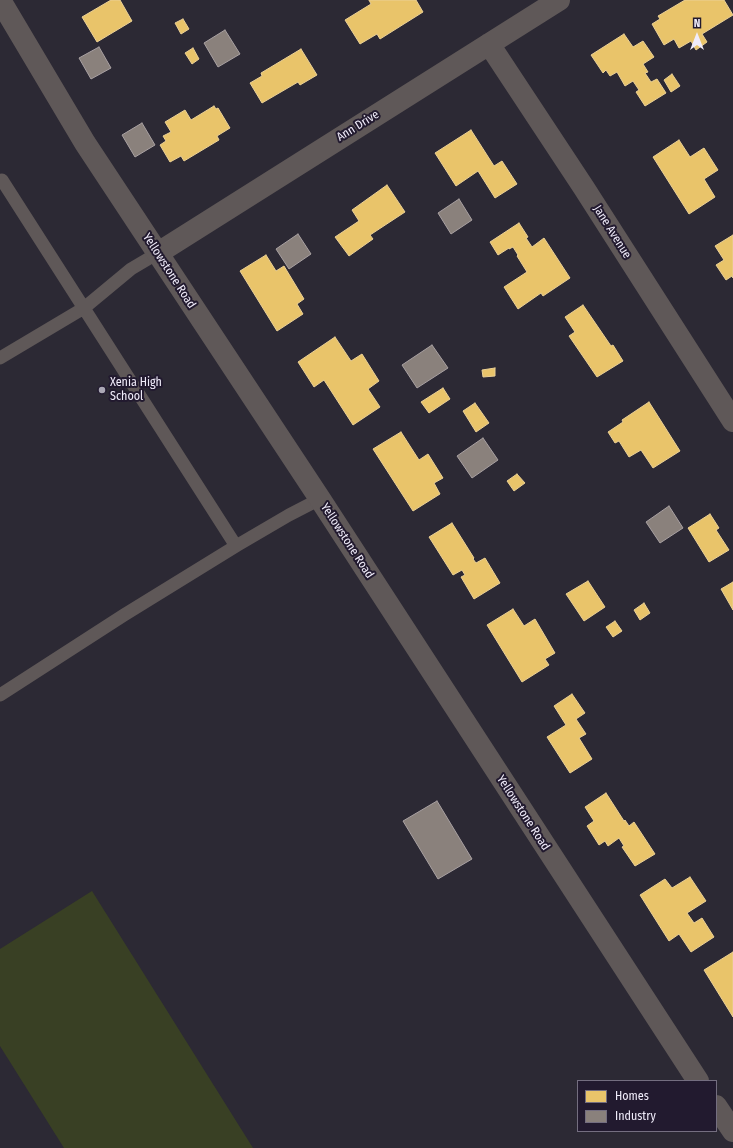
<!DOCTYPE html>
<html>
<head>
<meta charset="utf-8">
<style>
  body { margin:0 }
  #map { position:relative; width:733px; height:1148px; overflow:hidden; background:#2c2934; font-family:"Fira Sans Condensed",sans-serif }
  canvas { display:block }
  .legend { position:absolute; left:577px; top:1080px; width:140px; height:52px; box-sizing:border-box; background:#221a2f; border:1px solid #746e80; margin:0; padding:5px 7px; list-style:none; font-size:12px; color:#f0ecfa }
  .legend li { display:flex; align-items:center; gap:8px; height:20px }
  .legend b { width:20px; border:1px solid #746e80 }
  .north { position:absolute; left:677px; top:16px; width:40px; height:40px; -webkit-text-stroke:3px #221a2f; paint-order:stroke; rotate:0deg; font-size:11px; font-weight:700; line-height:16px; text-align:center; color:#f0ecfa }
  .north::after { content:''; display:block; margin:auto; width:14px; height:18px; background:#f0ecfa; clip-path:polygon(50% 0,100% 100%,50% 72%,0 100%) }
</style>
</head>
<body>
<div id="map">
<canvas width="733" height="1148"></canvas>
<ul class="legend">
<li><b style="height:11px;background:#e9c46a"></b>Homes</li>
<li><b style="height:11px;background:#8a817c"></b>Industry</li>
</ul>
<div class="north">N</div>
</div>
<script>
const ctx = document.querySelector('canvas').getContext('2d');
ctx.lineJoin = 'round';
function paint(path, color) { ctx.fillStyle = color; ctx.fill(path, 'evenodd'); }
const poly = rows => new Path2D(rows.map(r => 'M' + r).join(''));
function trace(path, color, width, dash) { ctx.strokeStyle = color; ctx.lineWidth = width; ctx.lineCap = dash ? 'butt' : 'round'; ctx.setLineDash(dash || []); ctx.stroke(path); }
function label(font, color, halo, rows, align = 'center') {
  ctx.font = font + ' "Fira Sans Condensed",sans-serif'; ctx.lineWidth = 4; ctx.setLineDash([]); ctx.textBaseline = 'middle'; ctx.strokeStyle = halo; ctx.fillStyle = color; for (const [text, x, y, turn = 0] of rows) {
    ctx.save(); ctx.translate(x, y); ctx.rotate((+turn || 0) * Math.PI / 180); ctx.textAlign = isNaN(turn) ? turn : align; if (halo) ctx.strokeText(text, 0, 0); ctx.fillText(text, 0, 0); ctx.restore();
  }
}
const green = poly([
  [92,891,253,1148,64,1148,0,1046,0,949]
]);
const homes = poly([
  [111,0,120,0,132,21,97,42,82,17,111,0],
  [369,0,416,0,423,12,380,39,377,34,360,44,345,20,371,4,369,0],
  [685,0,724,0,733,15,702,34,707,42,696,50,691,41,679,48,674,39,664,45,652,24,660,19,658,16,685,0],
  [183,19,189,29,181,34,175,23,183,19],
  [624,34,633,47,643,41,654,57,643,64,648,72,645,73,651,82,657,79,666,93,645,106,636,92,639,90,633,81,625,86,617,72,610,76,606,70,603,73,591,55,624,34],
  [193,48,199,59,192,64,185,53,193,48],
  [301,49,317,75,300,85,298,82,262,103,250,83,262,76,261,73,301,49],
  [672,74,680,86,671,92,664,80,672,74],
  [214,106,216,109,218,108,230,128,217,136,219,140,184,161,181,156,170,162,160,145,166,141,163,136,171,132,165,122,185,110,191,120,214,106],
  [471,130,494,166,502,161,517,184,495,198,478,171,456,186,435,153,471,130],
  [679,140,690,157,704,148,718,170,704,179,715,197,689,214,653,157,679,140],
  [387,185,405,212,370,235,373,239,349,256,335,237,359,221,352,210,387,185],
  [519,223,528,237,526,238,532,247,544,238,570,278,543,296,541,293,518,309,504,287,527,272,517,256,518,255,513,247,509,249,509,248,498,255,490,242,519,223],
  [733,235,733,278,732,276,726,280,716,265,724,260,715,246,733,235],
  [266,255,276,271,284,266,304,299,297,304,303,314,277,331,240,271,266,255],
  [583,305,611,346,613,345,623,361,597,377,569,336,575,332,565,317,583,305],
  [335,337,351,361,362,354,379,381,368,389,380,407,353,425,324,380,314,387,298,362,335,337],
  [495,368,495,376,483,377,482,370,495,368],
  [443,388,450,399,429,413,421,402,443,388],
  [649,402,680,451,653,468,641,450,629,457,619,441,615,443,608,432,623,422,622,420,649,402],
  [475,403,489,423,476,432,463,411,475,403],
  [401,432,419,460,428,454,443,478,434,483,440,494,413,511,373,449,401,432],
  [517,474,525,483,514,491,507,481,517,474],
  [710,514,719,528,716,530,729,550,709,562,688,528,710,514],
  [452,523,474,558,473,559,476,563,485,558,500,583,474,599,461,577,465,575,462,570,453,575,429,537,452,523],
  [588,581,605,607,584,621,566,594,588,581],
  [733,582,733,610,721,589,733,582],
  [644,603,650,613,640,620,634,610,644,603],
  [513,609,524,626,535,619,555,653,545,659,549,665,522,682,487,625,513,609],
  [615,621,622,631,613,637,606,627,615,621],
  [572,694,585,713,576,719,586,734,579,738,592,759,570,773,547,737,566,725,554,706,572,694],
  [606,793,624,821,625,820,629,826,634,822,655,854,635,866,622,847,624,846,619,838,608,846,605,841,599,845,587,826,594,821,585,807,606,793],
  [690,877,706,901,687,913,694,923,702,918,714,937,691,952,679,934,669,941,640,895,665,879,672,888,690,877],
  [733,952,733,1017,704,970,733,952]
]);
const industry = poly([
  [225,30,240,54,218,67,204,43,225,30],
  [99,47,111,68,91,79,79,58,99,47],
  [142,123,155,145,135,157,122,135,142,123],
  [459,199,472,220,451,234,438,213,459,199],
  [298,234,311,254,289,269,276,249,298,234],
  [432,345,448,368,417,388,402,365,432,345],
  [483,438,498,460,472,478,457,456,483,438],
  [669,506,683,528,660,543,646,522,669,506],
  [437,801,472,859,438,879,403,821,437,801]
]);
const lane = poly([
  [0,182,2,180,236,546],
  [0,358,84,308,131,269,158,253],
  [0,695,124,615,236,546,289,515,320,499]
]);
const street = poly([
  [0,0,85,143,320,499,698,1081],
  [489,44,584,188,733,421],
  [158,253,559,0],
  [716,1106,733,1131]
]);
const markers = [
  [102,390,4,"#aba8b5"]
];
const streetNames = [
  ["Ann Drive",358,126,-32],
  ["Jane Avenue",612,232,58],
  ["Yellowstone Road",169,271,57],
  ["Yellowstone Road",347,541,57],
  ["Yellowstone Road",523,813,57]
];
const poiNames = [
  ["Xenia High",110,383],
  ["School",110,397]
];
paint(green, '#394024');
paint(homes, '#e9c46a');
trace(homes, '#ebd095', 1);
paint(industry, '#8a817c');
trace(industry, '#a9a1a2', 1);
trace(lane, '#5f5858', 13);
trace(street, '#5f5858', 22);
for (const [x, y, r, color] of markers) { const dot = new Path2D(); dot.arc(x, y, r, 0, 2 * Math.PI); ctx.fillStyle = color; ctx.fill(dot); trace(dot, '#221a2f', 1.5); }
label('12px', '#f0ecfa', '#221a2f', streetNames);
label('12px', '#f0ecfa', '#221a2f', poiNames, 'left');
</script>
</body>
</html>
